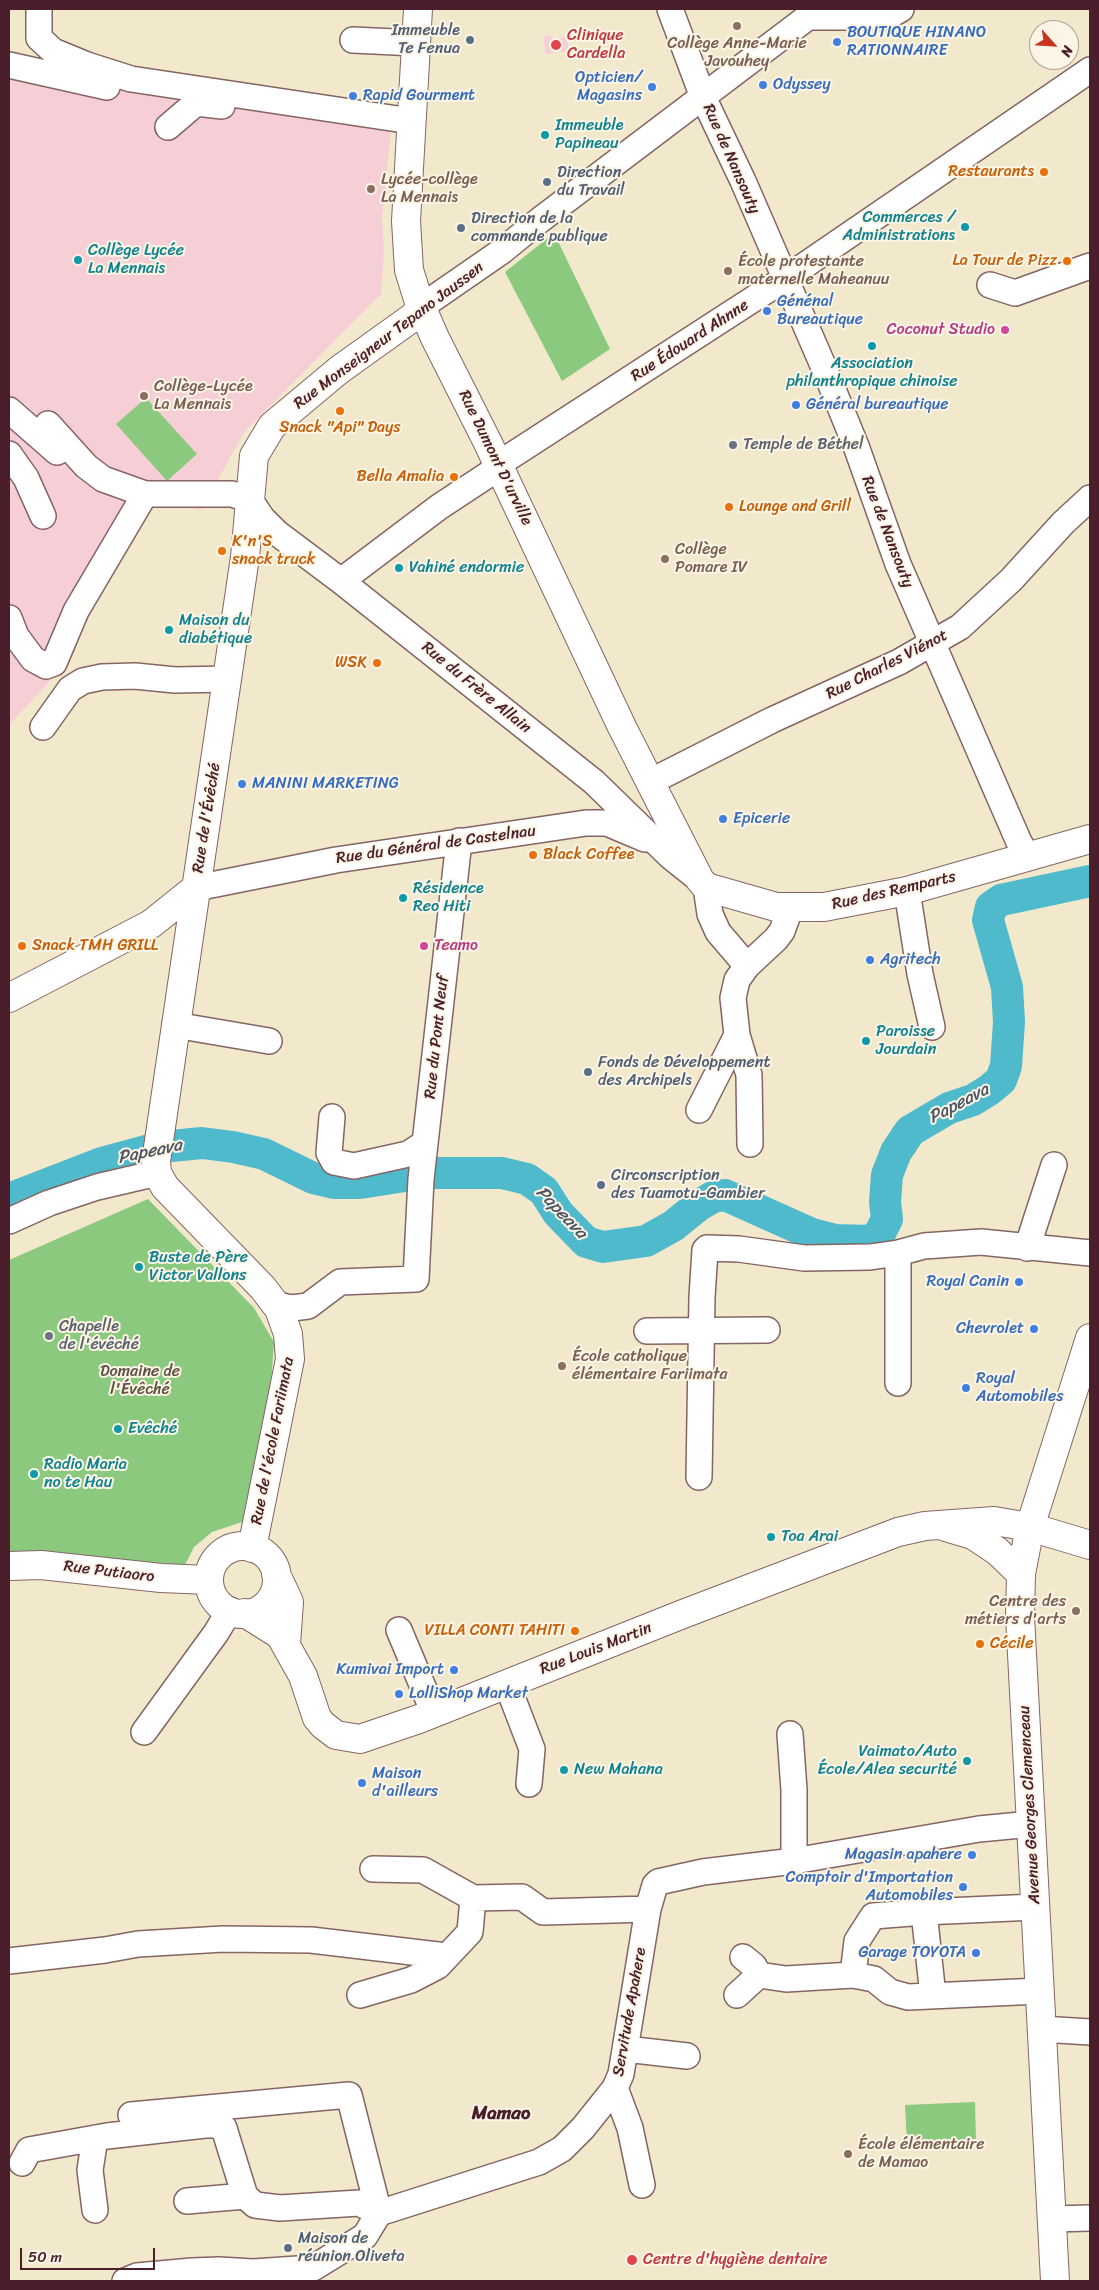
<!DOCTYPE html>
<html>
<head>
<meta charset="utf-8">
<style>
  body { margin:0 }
  #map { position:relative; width:1099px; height:2290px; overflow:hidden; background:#f2e8cc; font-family:Sriracha,sans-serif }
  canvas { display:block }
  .frame { position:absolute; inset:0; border:10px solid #4a1f2b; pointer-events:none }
  .north { position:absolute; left:1029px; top:20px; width:50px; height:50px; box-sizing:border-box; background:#fcf5e5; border:1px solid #b59f9b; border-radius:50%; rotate:116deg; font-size:14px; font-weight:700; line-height:20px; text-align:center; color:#4a1f2b }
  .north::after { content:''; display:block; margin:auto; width:18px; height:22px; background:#c8321e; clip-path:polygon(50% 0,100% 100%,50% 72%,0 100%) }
  .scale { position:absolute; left:20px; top:2248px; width:135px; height:22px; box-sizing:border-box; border:2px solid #4a1f2b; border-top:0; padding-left:6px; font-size:15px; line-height:18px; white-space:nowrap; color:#4a1f2b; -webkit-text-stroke:4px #fcf5e5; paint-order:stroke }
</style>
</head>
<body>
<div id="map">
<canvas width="1099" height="2290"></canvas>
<div class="frame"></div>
<div class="north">N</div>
<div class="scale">50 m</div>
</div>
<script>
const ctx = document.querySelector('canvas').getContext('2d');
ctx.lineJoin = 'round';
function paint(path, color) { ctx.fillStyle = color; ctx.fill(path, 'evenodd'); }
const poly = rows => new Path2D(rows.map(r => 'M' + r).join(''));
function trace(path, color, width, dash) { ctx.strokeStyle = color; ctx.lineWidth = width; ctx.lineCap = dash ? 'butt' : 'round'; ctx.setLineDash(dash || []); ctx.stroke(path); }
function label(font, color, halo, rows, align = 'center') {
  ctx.font = font + ' Sriracha,sans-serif'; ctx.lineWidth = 4; ctx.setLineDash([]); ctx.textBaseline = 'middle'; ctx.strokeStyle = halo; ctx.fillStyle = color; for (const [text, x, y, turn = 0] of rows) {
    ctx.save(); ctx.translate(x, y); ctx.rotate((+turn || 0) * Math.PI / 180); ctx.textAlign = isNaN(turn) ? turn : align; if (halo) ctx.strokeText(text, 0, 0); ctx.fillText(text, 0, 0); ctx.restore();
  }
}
const built = poly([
  [550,35,552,39,566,37,569,50,546,54,543,36],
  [9,63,392,123,382,216,384,251,381,294,245,431,201,510,147,501,110,556,65,665,9,725]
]);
const green = poly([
  [554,233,610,349,562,381,505,272],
  [146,398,197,454,167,481,116,424],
  [148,1199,254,1308,274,1342,268,1429,245,1521,212,1532,194,1547,185,1565,30,1553,9,1556,9,1260],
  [975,2102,976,2139,907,2143,905,2105]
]);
const river = poly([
  [9,1199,102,1163,161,1147,202,1143,233,1147,264,1154,313,1178,334,1183,360,1183,424,1173,502,1173,527,1179,544,1191,558,1213,586,1242,603,1247,646,1241,673,1226,699,1205,713,1197,725,1195,812,1234,835,1240,873,1241,881,1231,887,1219,885,1202,887,1175,896,1152,910,1131,949,1108,973,1100,989,1090,1001,1080,1006,1066,1009,1022,1007,987,988,920,991,907,1001,900,1090,881]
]);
const minor = poly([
  [39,9,39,38,53,51,87,65,131,79,411,121],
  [670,9,703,97,743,181,825,370,856,446,898,564,1019,842,1027,856],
  [808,17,887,17,901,9],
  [353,40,416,43],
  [9,65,107,87],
  [168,127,196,103,222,106],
  [990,285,1015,293,1090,266],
  [421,307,502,251,540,220,808,17],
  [9,410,57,452],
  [48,424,86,466,103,479,145,494,232,494,250,500,262,518,277,533,341,581,594,782,670,856,700,880],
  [9,454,26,478,43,516],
  [341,581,439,507,489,474,497,465,792,274,1090,70],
  [9,618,16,636,33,659,46,666,54,663,76,611,145,494],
  [43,727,70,689,83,681,102,677,135,676,175,680,228,679],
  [650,782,772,720,899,662,960,627,1011,580,1063,523,1090,498],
  [706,887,710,914,718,932,747,966],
  [196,888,336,860,586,823,607,823,645,839],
  [907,891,920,974,932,1027],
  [175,1025,269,1041],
  [737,1035,749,1075,750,1144],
  [699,1110,737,1035,733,998,737,980,747,966,776,939,782,931,790,909],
  [332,1117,329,1153,334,1162,354,1166,408,1154,425,1143],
  [9,1221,49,1203,97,1187,157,1173],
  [1027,1248,1054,1165],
  [898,1253,898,1383],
  [277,1305,292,1308,308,1306,340,1282,416,1279,421,1179,459,841],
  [647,1331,767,1330],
  [699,1477,702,1297,705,1250,707,1248,739,1249,804,1258,870,1257,898,1253,924,1246,981,1242,1090,1253],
  [399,1630,434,1713],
  [507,1684,532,1749,529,1784],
  [144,1732,216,1633,230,1610],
  [790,1734,794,1790,794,1861],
  [373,1869,423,1870,473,1898],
  [1035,1907,924,1912,873,1916,857,1941,853,1975,874,1979,890,1992,908,1997,1039,1991],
  [924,1912,933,1996],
  [743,1957,754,1966,759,1975],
  [9,1961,105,1950,138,1944,223,1939,311,1940,446,1956],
  [360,1995,411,1980,438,1966,470,1932,473,1898,522,1897,543,1912,648,1909],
  [737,1995,759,1975,786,1979,853,1975],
  [1041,2029,1090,2032],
  [626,2049,687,2056],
  [615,2088,630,2128,642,2185],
  [131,2115,349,2095,379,2213],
  [22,2163,29,2150,107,2136,205,2125,220,2125,224,2128,227,2138,245,2196,255,2205,280,2208,359,2203,379,2213],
  [187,2201,245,2196],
  [95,2210,90,2170,95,2138],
  [1051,2219,1090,2218],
  [125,2281,137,2276,192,2271,219,2270,253,2272,313,2268,365,2236,379,2213,539,2162,562,2149,583,2128,615,2088,621,2074,648,1909,655,1885,658,1882,703,1872,794,1861,979,1829,1031,1824]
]);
const major = poly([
  [418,9,406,221,409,270,418,299,435,338,488,443,622,727,700,880,706,887,776,907,824,907,907,891,1090,839],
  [9,998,151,924,196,888],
  [946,1527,973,1535,997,1551,1021,1574],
  '209 1580a34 34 0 1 1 68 0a34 34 0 1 1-68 0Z',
  [252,1548,290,1359,288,1334,279,1309,263,1288,165,1187,157,1173,156,1161,245,557,254,456,272,426,339,370,413,317,421,307],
  [9,1566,41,1565,161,1578,209,1580],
  [276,1574,289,1602,286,1644],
  [245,1613,280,1635,303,1676,317,1718,323,1725,336,1735,360,1739,419,1719,683,1614,898,1532,925,1526,994,1521,1030,1527,1090,1545],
  [1055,2281,1020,1616,1021,1574,1030,1527,1090,1338]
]);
const markers = [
  [737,26,5,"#8d6e63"],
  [470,40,5,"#5c6f8a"],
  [837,42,5,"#3f7fe0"],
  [556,45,6,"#e0444e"],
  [763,85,5,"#3f7fe0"],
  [652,87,5,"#3f7fe0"],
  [353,96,5,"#3f7fe0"],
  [545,135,5,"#0f9aa8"],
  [1044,172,5,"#e8710a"],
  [547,182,5,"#5c6f8a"],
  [371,189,5,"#8d6e63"],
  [965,227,5,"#0f9aa8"],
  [461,228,5,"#5c6f8a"],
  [78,260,5,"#0f9aa8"],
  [1067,261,5,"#e8710a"],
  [728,271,5,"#8d6e63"],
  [767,311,5,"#3f7fe0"],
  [1005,330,5,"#d1479c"],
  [872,346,5,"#0f9aa8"],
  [144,396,5,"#8d6e63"],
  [796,405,5,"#3f7fe0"],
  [340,411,5,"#e8710a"],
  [733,445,5,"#6b7280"],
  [454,477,5,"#e8710a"],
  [729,507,5,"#e8710a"],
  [222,551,5,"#e8710a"],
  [665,559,5,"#8d6e63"],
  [399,568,5,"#0f9aa8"],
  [169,630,5,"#0f9aa8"],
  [377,663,5,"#e8710a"],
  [242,784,5,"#3f7fe0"],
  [723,819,5,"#3f7fe0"],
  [533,855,5,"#e8710a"],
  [403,898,5,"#0f9aa8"],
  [22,946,5,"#e8710a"],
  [424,946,5,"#d1479c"],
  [870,960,5,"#3f7fe0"],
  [866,1041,5,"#0f9aa8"],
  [588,1072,5,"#5c6f8a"],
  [601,1185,5,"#5c6f8a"],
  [139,1267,5,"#0f9aa8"],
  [1019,1282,5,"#3f7fe0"],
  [1034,1329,5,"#3f7fe0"],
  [49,1336,5,"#6b7280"],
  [562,1366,5,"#8d6e63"],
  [966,1388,5,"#3f7fe0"],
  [118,1429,5,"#0f9aa8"],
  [34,1474,5,"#0f9aa8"],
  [771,1537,5,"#0f9aa8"],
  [1076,1611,5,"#8d6e63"],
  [575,1631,5,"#e8710a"],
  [980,1644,5,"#e8710a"],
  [454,1670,5,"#3f7fe0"],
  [399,1694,5,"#3f7fe0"],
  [967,1761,5,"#0f9aa8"],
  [564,1770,5,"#0f9aa8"],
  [362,1783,5,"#3f7fe0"],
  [972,1855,5,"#3f7fe0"],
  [963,1887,5,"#3f7fe0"],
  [976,1953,5,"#3f7fe0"],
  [848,2154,5,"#8d6e63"],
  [288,2248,5,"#5c6f8a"],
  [632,2260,6,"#e0444e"]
];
const serviceNames = [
  ["Immeuble",460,31,"right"],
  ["Te Fenua",460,49,"right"],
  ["Direction",557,173],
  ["du Travail",557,191],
  ["Direction de la",471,219],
  ["commande publique",471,237],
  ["Fonds de Développement",598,1063],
  ["des Archipels",598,1081],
  ["Circonscription",611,1176],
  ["des Tuamotu-Gambier",611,1194],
  ["Maison de",298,2239],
  ["réunion Oliveta",298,2257]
];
const shopNames = [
  ["BOUTIQUE HINANO",847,33],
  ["RATIONNAIRE",847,51],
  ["Opticien/",642,78,"right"],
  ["Magasins",642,96,"right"],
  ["Odyssey",773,85],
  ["Rapid Gourment",363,96],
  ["Génénal",777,302],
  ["Bureautique",777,320],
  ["Général bureautique",806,405],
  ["MANINI MARKETING",252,784],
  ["Epicerie",733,819],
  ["Agritech",880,960],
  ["Royal Canin",1009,1282,"right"],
  ["Chevrolet",1024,1329,"right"],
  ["Royal",976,1379],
  ["Automobiles",976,1397],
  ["Kumivai Import",444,1670,"right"],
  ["LolliShop Market",409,1694],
  ["Maison",372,1774],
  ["d'ailleurs",372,1792],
  ["Magasin apahere",962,1855,"right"],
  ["Comptoir d'Importation",953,1878,"right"],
  ["Automobiles",953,1896,"right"],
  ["Garage TOYOTA",966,1953,"right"]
];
const healthNames = [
  ["Clinique",567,36],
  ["Cardella",567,54],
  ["Centre d'hygiène dentaire",643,2260]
];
const educationNames = [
  ["Collège Anne-Marie",737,44,"center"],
  ["Javouhey",737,62,"center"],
  ["Lycée-collège",381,180],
  ["La Mennais",381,198],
  ["École protestante",738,262],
  ["maternelle Maheanuu",738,280],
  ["Collège-Lycée",154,387],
  ["La Mennais",154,405],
  ["Collège",675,550],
  ["Pomare IV",675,568],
  ["École catholique",572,1357],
  ["élémentaire Fariimata",572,1375],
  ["Centre des",1066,1602,"right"],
  ["métiers d'arts",1066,1620,"right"],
  ["École élémentaire",858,2145],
  ["de Mamao",858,2163]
];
const cultureNames = [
  ["Immeuble",555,126],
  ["Papineau",555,144],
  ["Commerces /",955,218,"right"],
  ["Administrations",955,236,"right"],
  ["Collège Lycée",88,251],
  ["La Mennais",88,269],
  ["Association",872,364,"center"],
  ["philanthropique chinoise",872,382,"center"],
  ["Vahiné endormie",409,568],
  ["Maison du",179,621],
  ["diabétique",179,639],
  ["Résidence",413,889],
  ["Reo Hiti",413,907],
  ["Paroisse",876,1032],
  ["Jourdain",876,1050],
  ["Buste de Père",149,1258],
  ["Victor Vallons",149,1276],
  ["Evêché",128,1429],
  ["Radio Maria",44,1465],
  ["no te Hau",44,1483],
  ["Toa Arai",781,1537],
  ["Vaimato/Auto",957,1752,"right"],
  ["École/Alea securité",957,1770,"right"],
  ["New Mahana",574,1770]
];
const streetNames = [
  ["Rue de Nansouty",731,159,66],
  ["Rue Monseigneur Tepano Jaussen",389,336,-37],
  ["Rue Édouard Ahnne",690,341,-33],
  ["Rue Dumont D'urville",495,458,64],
  ["Rue de Nansouty",887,532,69],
  ["Rue Charles Viénot",887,665,-27],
  ["Rue du Frère Allain",476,688,39],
  ["Rue de l'Évêché",207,818,-81],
  ["Rue du Général de Castelnau",436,845,-8],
  ["Rue des Remparts",894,891,-13],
  ["Rue du Pont Neuf",437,1037,-84],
  ["Rue de l'école Fariimata",273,1441,-79],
  ["Rue Putiaoro",109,1572,7],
  ["Rue Louis Martin",596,1649,-21],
  ["Avenue Georges Clemenceau",1030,1805,-93],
  ["Servitude Apahere",630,2012,-80]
];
const foodNames = [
  ["Restaurants",1034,172],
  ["La Tour de Pizz",1057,261],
  ["Snack \"Api\" Days",340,428,"center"],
  ["Bella Amalia",444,477],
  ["Lounge and Grill",739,507,"left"],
  ["K'n'S",232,542,"left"],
  ["snack truck",232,560,"left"],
  ["WSK",367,663],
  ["Black Coffee",543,855,"left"],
  ["Snack TMH GRILL",32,946,"left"],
  ["VILLA CONTI TAHITI",565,1631],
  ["Cécile",990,1644,"left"]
];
const hotelNames = [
  ["Coconut Studio",995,330],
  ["Teamo",434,946,"left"]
];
const worshipNames = [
  ["Temple de Béthel",743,445],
  ["Chapelle",59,1327],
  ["de l'évêché",59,1345]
];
const parkNames = [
  ["Domaine de",140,1372],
  ["l'Évêché",140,1390]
];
const waterNames = [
  ["Papeava",959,1104,-28],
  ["Papeava",150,1152,-12],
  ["Papeava",561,1213,46]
];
const quarterNames = [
  ["Mamao",501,2114]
];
paint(built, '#f6cfd6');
paint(green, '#8bc97f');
trace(river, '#50bacd', 32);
trace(minor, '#856563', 28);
trace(major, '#856563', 30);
trace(minor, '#fff', 25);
trace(major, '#fff', 28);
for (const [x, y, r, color] of markers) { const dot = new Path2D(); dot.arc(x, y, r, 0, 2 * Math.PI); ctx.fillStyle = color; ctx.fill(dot); trace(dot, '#fcf5e5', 2); }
label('16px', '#4e5e75', '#fcf5e5', serviceNames, 'left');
label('16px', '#366cbe', '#fcf5e5', shopNames, 'left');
label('16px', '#be3a42', '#fcf5e5', healthNames, 'left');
label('16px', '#785e54', '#fcf5e5', educationNames, 'left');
label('16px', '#0d838f', '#fcf5e5', cultureNames, 'left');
label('16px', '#4a1f2b', '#fcf5e5', streetNames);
label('16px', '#c56008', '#fcf5e5', foodNames, 'right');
label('16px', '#b23c85', '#fcf5e5', hotelNames, 'right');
label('16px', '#5b616d', '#fcf5e5', worshipNames, 'left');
label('16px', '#5e5244', '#fcf5e5', parkNames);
label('italic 18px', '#4c5564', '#fcf5e5', waterNames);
label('bold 19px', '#4a1f2b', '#fcf5e5', quarterNames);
</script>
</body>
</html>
